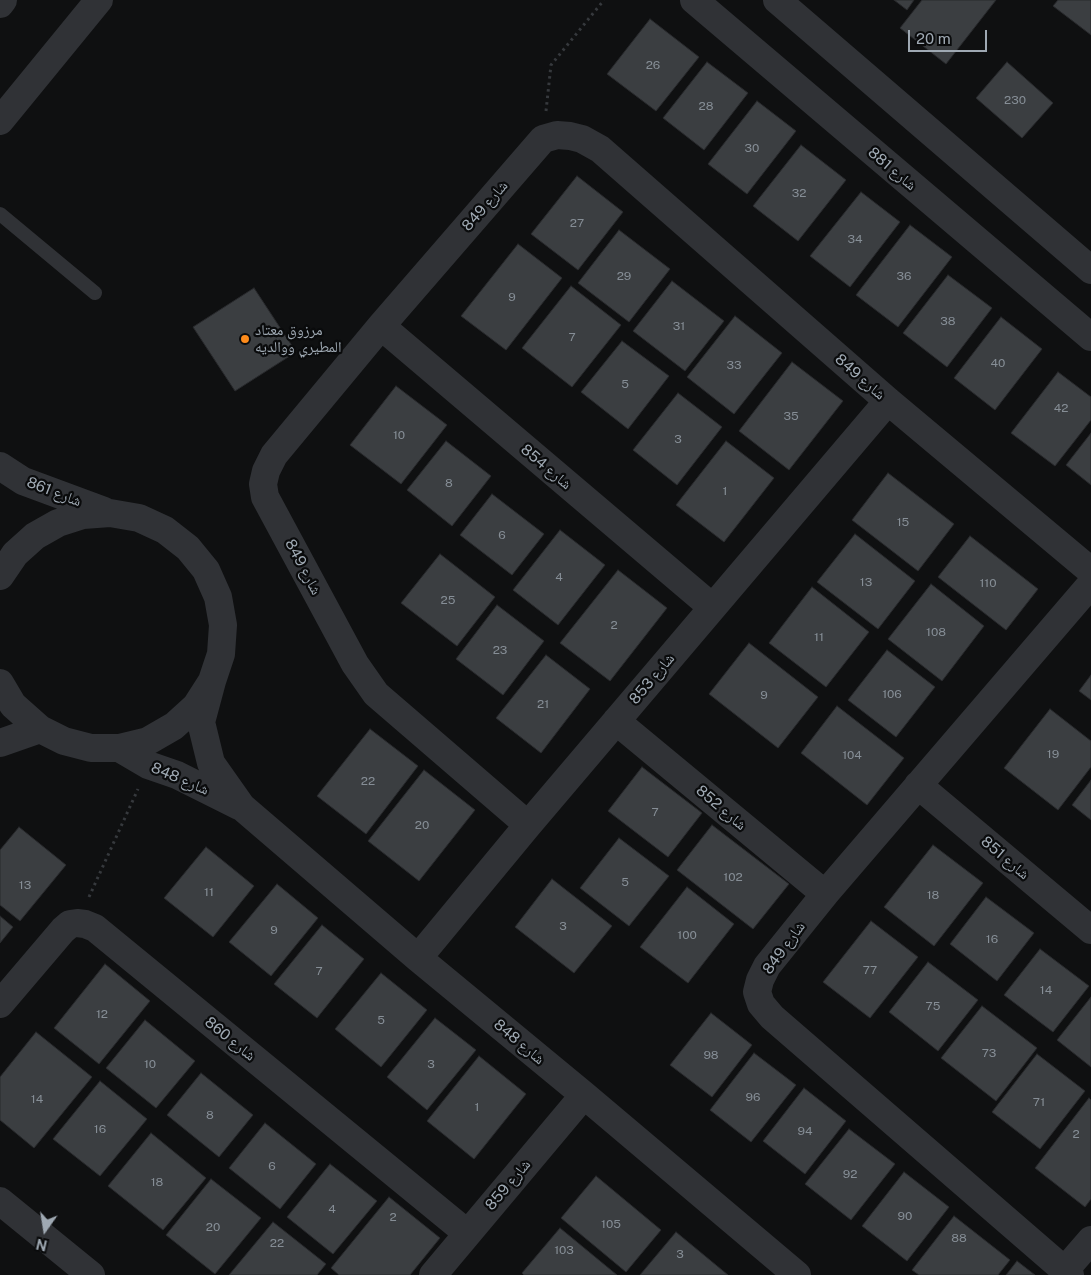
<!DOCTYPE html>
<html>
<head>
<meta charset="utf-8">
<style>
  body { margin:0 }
  #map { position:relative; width:1091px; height:1275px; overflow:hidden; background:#0f1011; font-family:"Public Sans",sans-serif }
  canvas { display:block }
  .north { position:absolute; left:20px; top:1205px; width:50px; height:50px; -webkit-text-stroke:4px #0a0b0c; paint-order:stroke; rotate:193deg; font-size:14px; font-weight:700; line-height:20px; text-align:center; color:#9fa9b3 }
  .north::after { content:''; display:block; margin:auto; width:18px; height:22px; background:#9fa9b3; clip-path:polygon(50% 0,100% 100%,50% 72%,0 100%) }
  .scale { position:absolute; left:908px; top:30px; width:79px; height:22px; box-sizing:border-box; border:2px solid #9fa9b3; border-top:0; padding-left:6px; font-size:15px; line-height:18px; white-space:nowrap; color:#9fa9b3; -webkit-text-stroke:4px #0a0b0c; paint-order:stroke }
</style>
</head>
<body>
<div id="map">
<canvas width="1091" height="1275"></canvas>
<div class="north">N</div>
<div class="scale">20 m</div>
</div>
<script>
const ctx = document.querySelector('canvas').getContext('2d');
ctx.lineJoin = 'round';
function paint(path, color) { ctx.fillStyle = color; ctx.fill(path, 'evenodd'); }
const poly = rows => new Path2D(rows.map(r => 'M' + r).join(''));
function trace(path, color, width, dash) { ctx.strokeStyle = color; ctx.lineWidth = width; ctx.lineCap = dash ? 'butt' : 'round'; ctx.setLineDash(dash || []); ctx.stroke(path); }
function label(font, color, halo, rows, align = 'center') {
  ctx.font = font + ' "Public Sans","Noto Naskh Arabic",sans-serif'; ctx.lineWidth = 4.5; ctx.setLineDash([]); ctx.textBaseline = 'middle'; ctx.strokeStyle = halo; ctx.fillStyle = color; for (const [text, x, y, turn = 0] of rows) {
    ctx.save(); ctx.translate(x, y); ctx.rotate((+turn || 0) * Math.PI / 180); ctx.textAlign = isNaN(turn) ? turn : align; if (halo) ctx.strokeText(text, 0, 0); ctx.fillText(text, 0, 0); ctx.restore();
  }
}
const building = poly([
  [894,0,914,0,907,10,894,0],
  [922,0,996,0,946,64,900,28,922,0],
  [1058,0,1091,0,1091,35,1053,6,1058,0],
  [650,19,699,57,656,111,607,74,650,19],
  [707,62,748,93,704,150,663,118,707,62],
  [1007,62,1053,103,1022,138,976,98,1007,62],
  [757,101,796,131,747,194,708,164,757,101],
  [801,145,846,180,798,241,753,206,801,145],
  [577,176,623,212,578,270,531,234,577,176],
  [861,192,900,222,850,287,810,256,861,192],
  [910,225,952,257,898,327,856,295,910,225],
  [619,230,670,269,629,322,578,283,619,230],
  [518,244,562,278,506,350,461,316,518,244],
  [948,275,992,308,947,367,903,333,948,275],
  [672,281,724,321,685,371,633,331,672,281],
  [571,286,621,325,572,387,522,348,571,286],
  [254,288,296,352,235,391,193,327,254,288],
  [735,316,782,353,734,414,687,377,735,316],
  [1001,317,1042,349,995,410,954,378,1001,317],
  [622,341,669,376,628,429,581,392,622,341],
  [792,362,843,401,789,470,739,431,792,362],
  [1058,372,1091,397,1091,420,1055,466,1011,433,1058,372],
  [396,386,447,425,401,484,350,445,396,386],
  [678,393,722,427,677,485,633,450,678,393],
  [1091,433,1091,485,1066,465,1091,433],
  [446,441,491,476,452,526,407,490,446,441],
  [726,441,774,478,724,542,676,505,726,441],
  [888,473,954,524,918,571,852,520,888,473],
  [492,494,544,534,512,575,460,535,492,494],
  [560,530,605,565,558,625,513,590,560,530],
  [855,534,915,581,878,629,817,582,855,534],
  [970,536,1038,589,1006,630,938,577,970,536],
  [440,554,495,597,457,646,401,603,440,554],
  [618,570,667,608,610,681,560,643,618,570],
  [931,584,984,626,942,681,888,639,931,584],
  [812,587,869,632,826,687,769,643,812,587],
  [497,605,544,641,503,695,456,659,497,605],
  [749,643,818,697,778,748,709,694,749,643],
  [887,650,935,687,896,737,848,700,887,650],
  [546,655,590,689,541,753,496,718,546,655],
  [1091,675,1091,700,1079,691,1091,675],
  [837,706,904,758,867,805,801,753,837,706],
  [1050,709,1091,741,1091,767,1058,810,1004,768,1050,709],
  [370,729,418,766,366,834,317,796,370,729],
  [642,767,702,813,668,857,608,811,642,767],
  [424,770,475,810,419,881,368,841,424,770],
  [1091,780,1091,820,1072,805,1091,780],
  [712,825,789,884,753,929,677,870,712,825],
  [19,827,66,865,20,921,0,905,0,850,19,827],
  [619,838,669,876,629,926,580,888,619,838],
  [933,845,983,883,934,946,884,907,933,845],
  [206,847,254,886,213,937,164,898,206,847],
  [552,879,612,926,574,973,515,927,552,879],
  [277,884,318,918,271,976,229,942,277,884],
  [687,887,734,924,688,983,640,947,687,887],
  [986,897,1034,933,997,981,950,944,986,897],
  [0,916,13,927,0,943,0,916],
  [871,921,918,957,870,1018,823,982,871,921],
  [322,925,364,959,317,1018,274,984,322,925],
  [1040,949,1089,986,1053,1032,1004,995,1040,949],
  [928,962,978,1000,938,1051,889,1012,928,962],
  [105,964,150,1001,99,1064,54,1028,105,964],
  [381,973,427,1010,381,1067,335,1029,381,973],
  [1091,997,1091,1067,1057,1040,1091,997],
  [982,1006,1037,1048,996,1101,941,1058,982,1006],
  [711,1013,752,1045,712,1097,670,1065,711,1013],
  [435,1018,476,1050,427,1110,387,1077,435,1018],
  [145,1020,195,1061,156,1108,106,1068,145,1020],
  [36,1032,92,1077,34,1148,0,1120,0,1077,36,1032],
  [754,1053,796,1085,751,1142,710,1110,754,1053],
  [1037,1054,1085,1091,1040,1149,992,1112,1037,1054],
  [479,1056,526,1094,474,1159,427,1121,479,1056],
  [201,1073,253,1115,219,1157,167,1115,201,1073],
  [100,1081,147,1119,100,1176,53,1139,100,1081],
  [804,1088,846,1121,805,1174,763,1141,804,1088],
  [1089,1098,1091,1100,1091,1199,1085,1207,1035,1168,1089,1098],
  [265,1123,316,1164,280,1209,229,1168,265,1123],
  [849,1129,895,1164,851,1220,805,1184,849,1129],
  [151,1133,206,1178,163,1230,108,1186,151,1133],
  [330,1164,377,1201,333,1254,287,1217,330,1164],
  [904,1172,949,1207,907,1261,862,1226,904,1172],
  [596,1176,661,1230,626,1272,561,1218,596,1176],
  [211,1179,261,1218,215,1274,166,1235,211,1179],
  [389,1197,440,1238,410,1275,339,1275,331,1268,389,1197],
  [954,1216,1010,1260,998,1275,919,1275,912,1270,954,1216],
  [273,1222,326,1264,317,1275,229,1275,273,1222],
  [560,1228,617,1275,524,1275,522,1273,560,1228],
  [676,1232,728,1275,640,1275,676,1232],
  [1017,1261,1035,1275,1006,1275,1017,1261]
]);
const path = poly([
  [546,111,551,65,604,0],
  [89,897,138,789]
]);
const service = poly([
  [0,214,95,293]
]);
const minor = poly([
  [0,4,3,0],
  [0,121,99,0],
  [381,326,712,607],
  [0,466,23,481,104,511],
  [0,576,15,554,35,536,58,523,83,515,110,513,139,518,165,530,188,548,206,570,218,597,223,625,221,654,212,681,196,706,174,726,148,741,119,748,91,748,64,741,40,729,13,705,0,683],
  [212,681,201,722,211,763,242,807,418,958,584,1095,797,1275],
  [616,721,825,894],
  [0,743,40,729],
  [119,748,148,765,177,775,239,806],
  [918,785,1091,930],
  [528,825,376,694,355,664,265,497,263,484,266,471,274,455,381,326,543,139,557,135,570,136,582,139,600,149,888,401,1091,571],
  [418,958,528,825,888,401],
  [0,1004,63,930,70,924,77,923,85,924,95,928,467,1233],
  [0,1201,91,1275],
  [1065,1270,1091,1240],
  [433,1275,584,1095],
  [1070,1275,772,1017,761,1004,757,992,760,980,767,966,825,894,1091,584]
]);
const tertiary = poly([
  [694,0,1091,337],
  [777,0,1091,270]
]);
const markers = [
  [245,339,5,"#fd8b1b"]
];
const numberNames = [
  ["26",653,65],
  ["230",1015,100],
  ["28",706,106],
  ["30",752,148],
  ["32",799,193],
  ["27",577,223],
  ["34",855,239],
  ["29",624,276],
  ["36",904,276],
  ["9",512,297],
  ["38",948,321],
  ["31",679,326],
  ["7",572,337],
  ["40",998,363],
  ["33",734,365],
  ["5",625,384],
  ["42",1061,408],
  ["35",791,416],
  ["10",399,435],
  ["3",678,439],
  ["8",449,483],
  ["1",725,491],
  ["15",903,522],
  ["6",502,535],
  ["4",559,577],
  ["13",866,582],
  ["110",988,583],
  ["25",448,600],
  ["2",614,625],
  ["108",936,632],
  ["11",819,637],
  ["23",500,650],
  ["106",892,694],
  ["9",764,695],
  ["21",543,704],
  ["19",1053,754],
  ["104",852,755],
  ["22",368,781],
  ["7",655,812],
  ["20",422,825],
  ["102",733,877],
  ["5",625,882],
  ["13",25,885],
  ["11",209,892],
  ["18",933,895],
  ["3",563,926],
  ["9",274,930],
  ["100",687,935],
  ["16",992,939],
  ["77",870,970],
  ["7",319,971],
  ["14",1046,990],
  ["75",933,1006],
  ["12",102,1014],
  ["5",381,1020],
  ["73",989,1053],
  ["98",711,1055],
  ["10",150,1064],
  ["3",431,1064],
  ["96",753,1097],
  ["14",37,1099],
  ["71",1039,1102],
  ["1",477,1107],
  ["8",210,1115],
  ["16",100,1129],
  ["94",805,1131],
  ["2",1076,1134],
  ["6",272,1166],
  ["92",850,1174],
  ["18",157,1182],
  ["4",332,1209],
  ["90",905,1216],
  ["2",393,1217],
  ["105",611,1224],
  ["20",213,1227],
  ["88",959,1238],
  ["22",277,1243],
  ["103",564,1250],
  ["3",680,1254]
];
const streetNames = [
  ["شارع 881",892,169,40],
  ["شارع 849",485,206,-49],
  ["شارع 849",860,377,41],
  ["شارع 854",546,467,40],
  ["شارع 861",54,492,21],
  ["شارع 849",303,567,62],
  ["شارع 853",652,679,-50],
  ["شارع 848",180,779,23],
  ["شارع 852",721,808,40],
  ["شارع 851",1005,858,40],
  ["شارع 849",784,948,-54],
  ["شارع 860",230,1039,39],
  ["شارع 848",519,1042,40],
  ["شارع 859",508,1185,-50]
];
const poiNames = [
  ["مرزوق معتاد",255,330],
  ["المطيري ووالديه",255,347]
];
paint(building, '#3b3e41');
trace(building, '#292a2d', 1);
trace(path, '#36393d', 3, [2.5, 4]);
trace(service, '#303236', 14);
trace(minor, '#303236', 28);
trace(tertiary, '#303236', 28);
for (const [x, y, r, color] of markers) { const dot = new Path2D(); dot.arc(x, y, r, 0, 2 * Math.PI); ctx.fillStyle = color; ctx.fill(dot); trace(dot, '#0a0b0c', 2); }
label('12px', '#868e96', null, numberNames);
label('15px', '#9fa9b3', '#0a0b0c', streetNames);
label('15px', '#9fa9b3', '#0a0b0c', poiNames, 'left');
</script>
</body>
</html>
